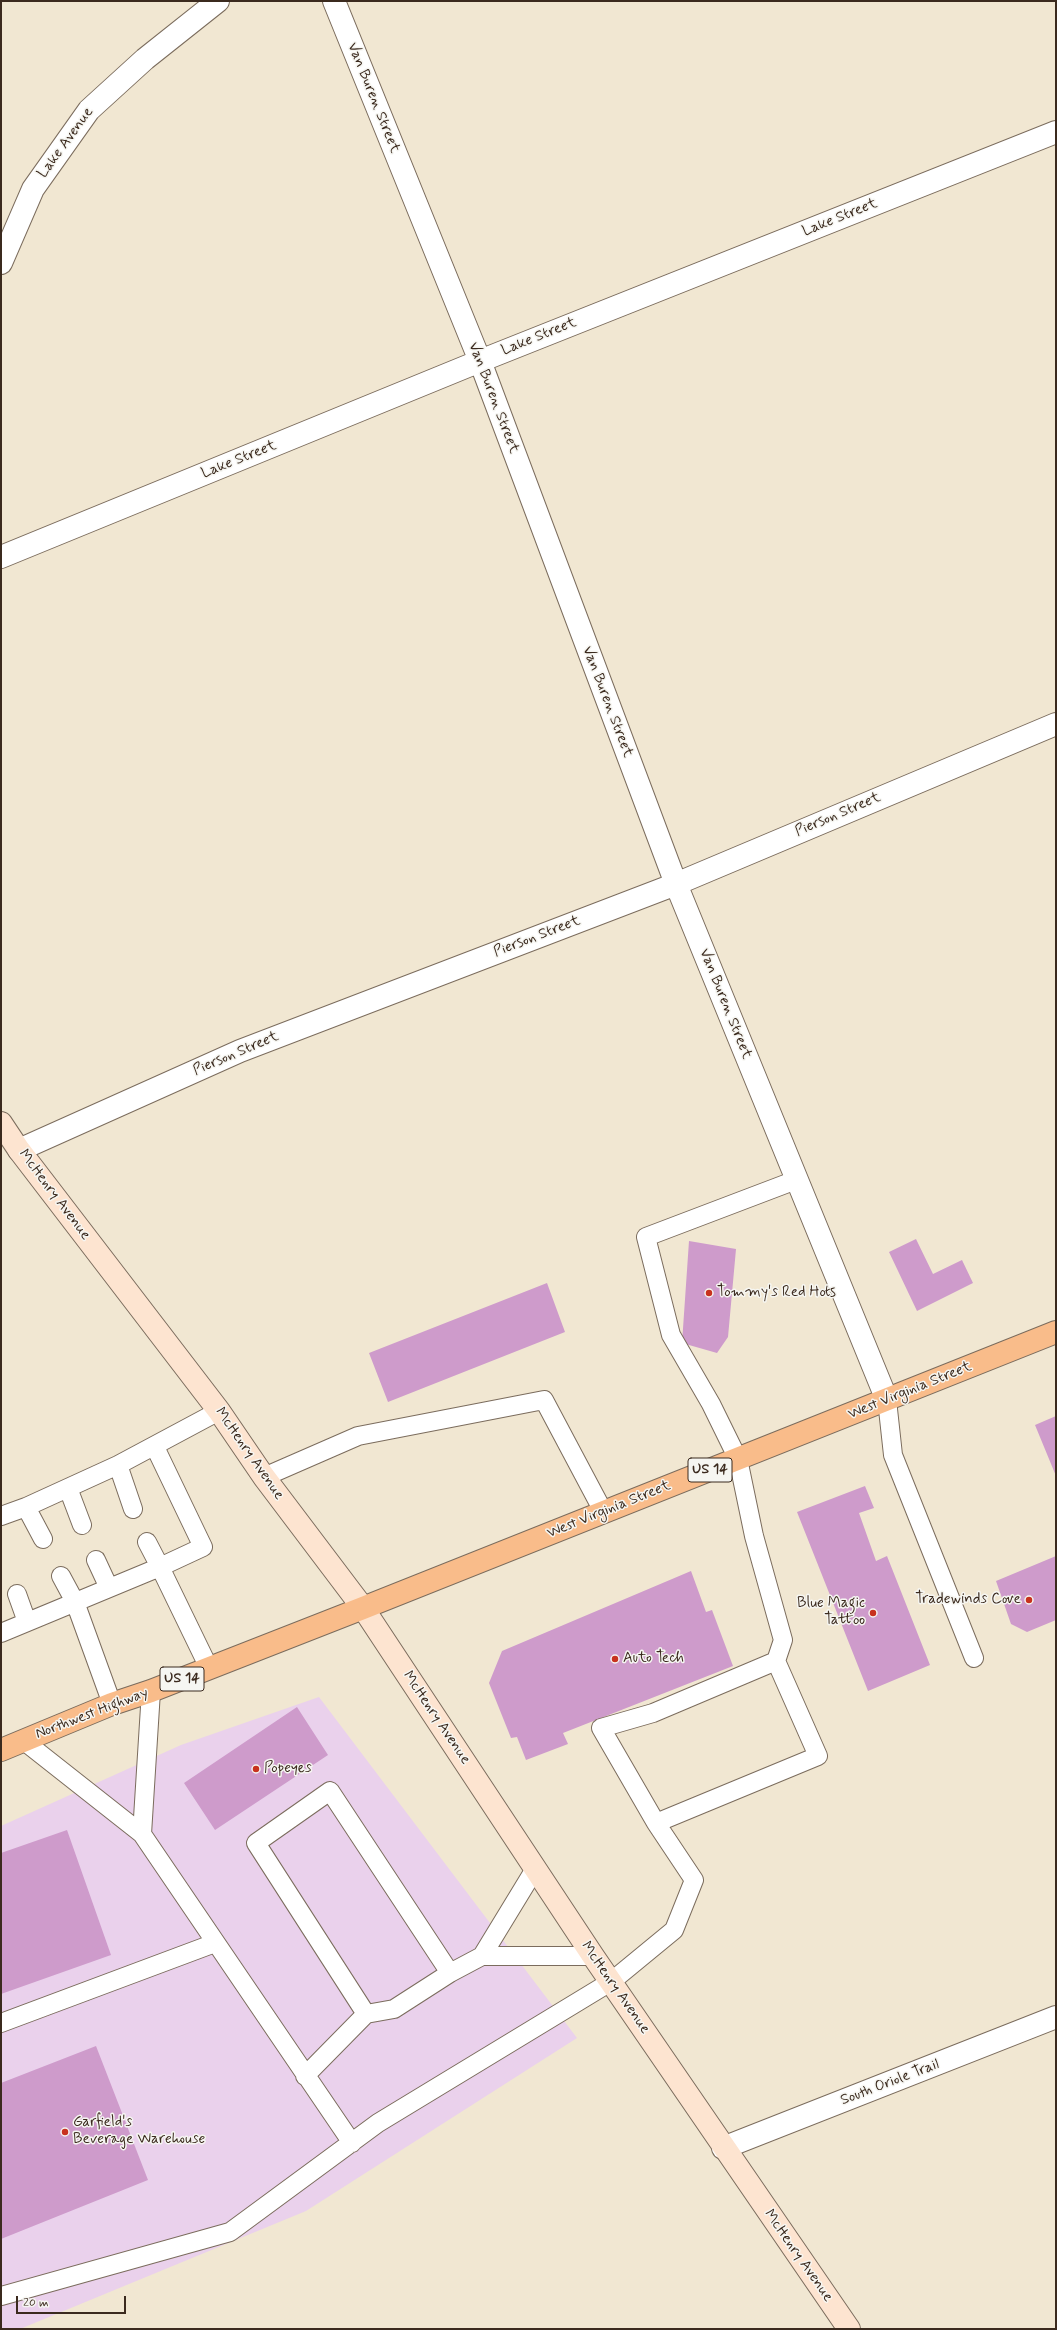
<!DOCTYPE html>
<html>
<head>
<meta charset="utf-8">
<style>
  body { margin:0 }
  #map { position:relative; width:1057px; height:2330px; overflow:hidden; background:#f1e7d2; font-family:Mynerve,sans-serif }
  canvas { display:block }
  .frame { position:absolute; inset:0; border:2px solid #3b2a1e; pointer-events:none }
  .scale { position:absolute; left:16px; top:2296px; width:110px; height:18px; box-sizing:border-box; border:2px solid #3b2a1e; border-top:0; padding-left:5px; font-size:12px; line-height:14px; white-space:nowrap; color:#3b2a1e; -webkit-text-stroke:3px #f6f6f2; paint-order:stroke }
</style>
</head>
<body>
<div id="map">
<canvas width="1057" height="2330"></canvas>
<div class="frame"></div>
<div class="scale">20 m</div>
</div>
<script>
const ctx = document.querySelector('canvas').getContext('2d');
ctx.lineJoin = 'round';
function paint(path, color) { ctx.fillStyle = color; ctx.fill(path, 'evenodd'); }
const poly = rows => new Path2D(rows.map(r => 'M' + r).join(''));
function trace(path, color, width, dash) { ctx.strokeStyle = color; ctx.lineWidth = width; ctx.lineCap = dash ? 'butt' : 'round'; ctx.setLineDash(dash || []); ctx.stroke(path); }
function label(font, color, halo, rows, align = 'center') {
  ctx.font = font + ' Mynerve,sans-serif'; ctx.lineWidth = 3; ctx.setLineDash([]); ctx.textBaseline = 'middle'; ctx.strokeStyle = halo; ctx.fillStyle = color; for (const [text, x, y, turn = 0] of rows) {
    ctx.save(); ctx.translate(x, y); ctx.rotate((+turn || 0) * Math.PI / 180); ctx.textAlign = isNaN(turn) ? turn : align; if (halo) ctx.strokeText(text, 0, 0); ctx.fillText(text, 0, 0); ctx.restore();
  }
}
const built = poly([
  [319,1697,577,2038,306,2211,20,2329,1,2329,1,1826,181,1745]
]);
const building = poly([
  [916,1239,933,1274,962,1260,973,1283,917,1311,889,1252],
  [689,1241,736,1249,728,1337,717,1353,682,1343],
  [547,1283,565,1332,388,1402,369,1353],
  [1056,1416,1056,1476,1035,1425],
  [865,1486,874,1508,859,1513,876,1561,887,1556,930,1665,868,1691,797,1512],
  [1056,1556,1056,1620,1027,1632,1011,1624,996,1581],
  [691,1571,706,1612,712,1610,733,1666,563,1733,568,1744,526,1760,517,1737,511,1738,489,1683,502,1651],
  [297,1707,328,1755,215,1830,184,1783],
  [67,1830,111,1955,1,1994,1,1853],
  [96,2046,148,2180,1,2239,1,2083]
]);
const lane = poly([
  [887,1400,893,1455,974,1658],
  [118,1465,133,1509],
  [264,1477,358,1436,544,1400,604,1513],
  [68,1488,82,1525],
  [26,1507,43,1539],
  [1,1516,26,1507,118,1465,219,1411],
  [147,1542,160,1567,203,1547,155,1447],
  [96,1560,109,1588],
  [61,1576,75,1602,112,1704],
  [17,1594,27,1622],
  [1,1633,160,1567,209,1668],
  [24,1741,142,1834,151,1691],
  [656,1823,601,1728,653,1713,776,1661],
  [142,1834,352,2143],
  [482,1956,535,1869],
  [366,2014,394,2009,450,1973],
  [1,2023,215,1943],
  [305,2076,366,2014,256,1843,330,1791,450,1973,482,1956,593,1956],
  [1,2296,230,2232,378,2123,612,1981,674,1930,694,1880,656,1823,818,1756,776,1661,783,1640,754,1536,738,1459,711,1404,671,1335,646,1237,796,1180]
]);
const street = poly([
  [334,1,480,361,676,884,887,1400],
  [1,263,33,189,89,110,145,59,218,1],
  [1,557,480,361,1056,132],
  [19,1150,240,1051,676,884,1056,724],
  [723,2148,1056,2017]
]);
const secondary = poly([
  [1,1123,19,1150,219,1411,264,1477,363,1608,593,1956,849,2329]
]);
const primary = poly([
  [1,1750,112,1704,151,1691,363,1608,1056,1332]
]);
const markers = [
  [709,1293,4,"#c8321e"],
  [1029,1600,4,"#c8321e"],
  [873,1613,4,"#c8321e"],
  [615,1659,4,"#c8321e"],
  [256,1769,4,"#c8321e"],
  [65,2132,4,"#c8321e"]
];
const shields = [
  [710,1470,44],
  [182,1679,44]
];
const shieldNames = [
  ["US 14",710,1470],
  ["US 14",182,1679]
];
const streetNames = [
  ["Van Buren Street",373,98,68],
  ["Lake Avenue",66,143,-54],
  ["Lake Street",840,218,-22],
  ["Lake Street",539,337,-22],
  ["Van Buren Street",493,398,69],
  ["Lake Street",239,460,-22],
  ["Van Buren Street",607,702,69],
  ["Pierson Street",838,815,-23],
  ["Pierson Street",537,937,-21],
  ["Van Buren Street",725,1004,68],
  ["Pierson Street",236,1054,-23],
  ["McHenry Avenue",54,1195,53],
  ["West Virginia Street",910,1391,-22],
  ["McHenry Avenue",249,1454,55],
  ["West Virginia Street",609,1510,-22],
  ["Northwest Highway",92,1714,-21],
  ["McHenry Avenue",436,1718,56],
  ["McHenry Avenue",615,1988,55],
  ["South Oriole Trail",890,2083,-21],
  ["McHenry Avenue",798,2256,55]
];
const poiNames = [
  ["Tommy's Red Hots",717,1293],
  ["Tradewinds Cove",1021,1600,"right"],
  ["Blue Magic",865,1604,"right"],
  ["Tattoo",865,1621,"right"],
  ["Auto Tech",623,1659],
  ["Popeyes",264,1769],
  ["Garfield's",73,2123],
  ["Beverage Warehouse",73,2140]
];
paint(built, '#ead1ec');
paint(building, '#ce9bcb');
trace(lane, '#7b6c5d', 20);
trace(street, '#7b6c5d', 24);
trace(secondary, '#7b6c5d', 24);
trace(primary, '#7b6c5d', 24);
trace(lane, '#fff', 18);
trace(street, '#fff', 22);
trace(secondary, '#fde4d0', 22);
trace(primary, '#f9bc8a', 22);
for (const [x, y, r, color] of markers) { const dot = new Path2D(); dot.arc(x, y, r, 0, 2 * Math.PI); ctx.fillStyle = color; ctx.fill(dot); trace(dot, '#f6f6f2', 1.5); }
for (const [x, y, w] of shields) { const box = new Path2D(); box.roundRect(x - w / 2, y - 12, w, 24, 3); ctx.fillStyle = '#f6f6f2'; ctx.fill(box); trace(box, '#3b2a1e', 1); }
label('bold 14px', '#3b2a1e', null, shieldNames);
label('15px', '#3b2a1e', '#f6f6f2', streetNames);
label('15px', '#3b2a1e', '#f6f6f2', poiNames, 'left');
</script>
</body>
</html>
